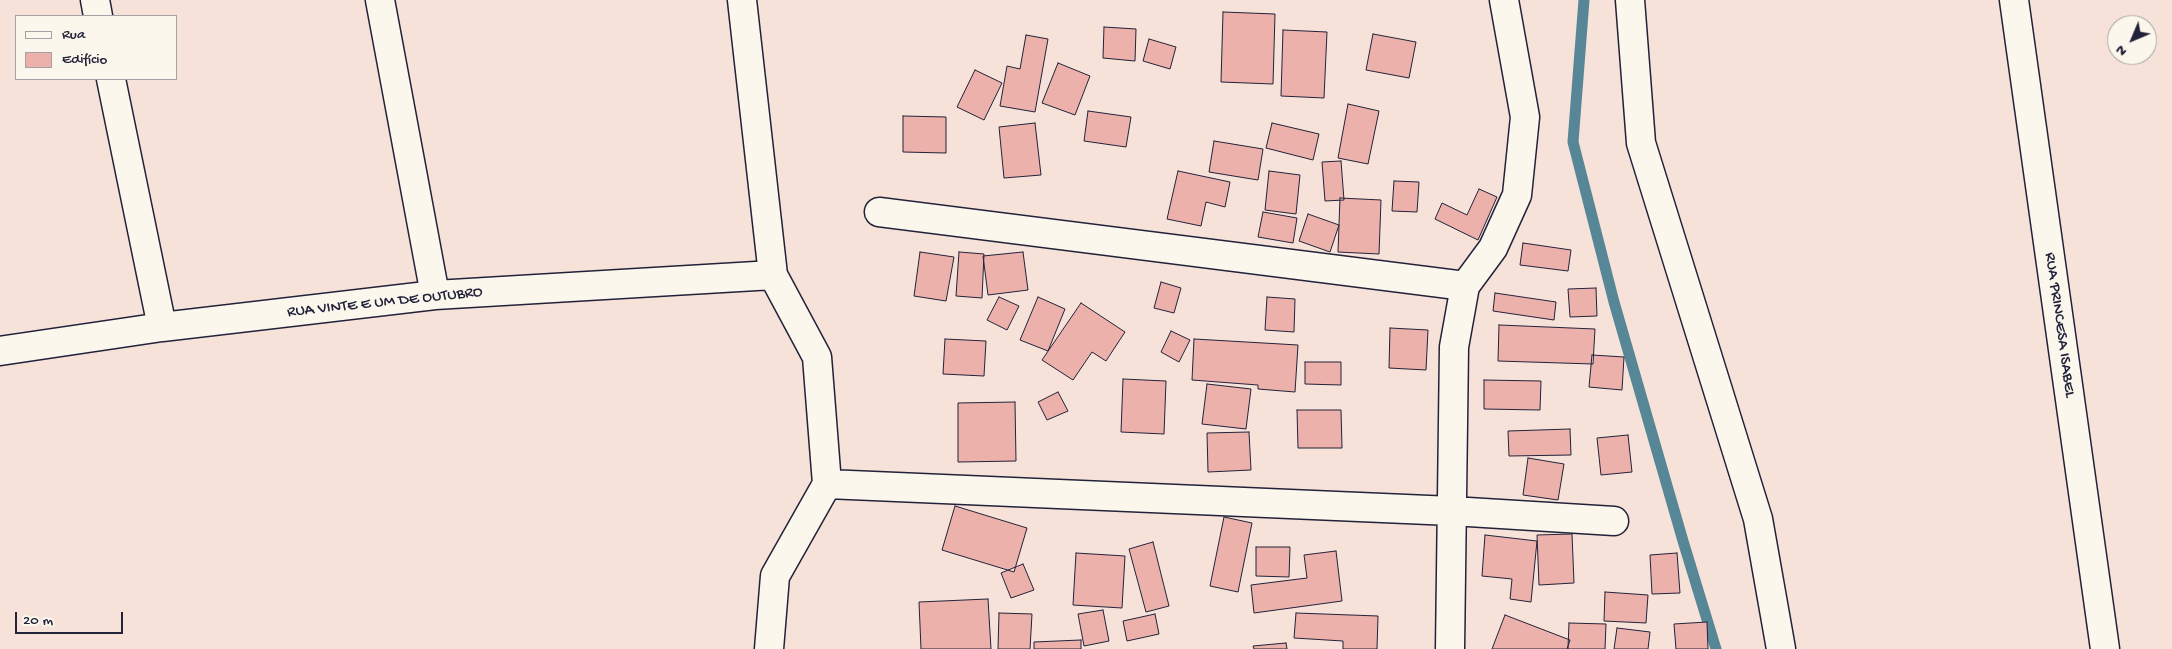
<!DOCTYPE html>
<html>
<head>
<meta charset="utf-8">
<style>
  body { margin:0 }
  #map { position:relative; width:2172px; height:649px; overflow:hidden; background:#f6e2d8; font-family:"Gochi Hand",sans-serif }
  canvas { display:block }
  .legend { position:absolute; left:15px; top:15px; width:162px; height:65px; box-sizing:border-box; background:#fbf7ec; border:1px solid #a4a2a5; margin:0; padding:6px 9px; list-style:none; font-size:15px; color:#22223b }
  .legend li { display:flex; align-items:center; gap:10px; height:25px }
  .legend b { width:25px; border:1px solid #a4a2a5 }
  .north { position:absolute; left:2107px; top:15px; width:50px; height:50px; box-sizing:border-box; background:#fbf7ec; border:1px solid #a4a2a5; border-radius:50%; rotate:225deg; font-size:14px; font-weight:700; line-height:20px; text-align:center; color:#22223b }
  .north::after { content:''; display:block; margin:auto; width:18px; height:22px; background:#22223b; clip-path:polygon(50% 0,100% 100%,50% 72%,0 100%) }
  .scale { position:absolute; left:15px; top:612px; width:108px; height:22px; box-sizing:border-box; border:2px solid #22223b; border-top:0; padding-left:6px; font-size:15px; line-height:18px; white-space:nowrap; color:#22223b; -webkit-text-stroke:4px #fbf7ec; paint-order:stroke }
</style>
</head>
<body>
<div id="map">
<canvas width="2172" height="649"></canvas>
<ul class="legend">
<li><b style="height:6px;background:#fbf7ec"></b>Rua</li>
<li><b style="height:14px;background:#ecb1aa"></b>Edifício</li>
</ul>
<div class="north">N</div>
<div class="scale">20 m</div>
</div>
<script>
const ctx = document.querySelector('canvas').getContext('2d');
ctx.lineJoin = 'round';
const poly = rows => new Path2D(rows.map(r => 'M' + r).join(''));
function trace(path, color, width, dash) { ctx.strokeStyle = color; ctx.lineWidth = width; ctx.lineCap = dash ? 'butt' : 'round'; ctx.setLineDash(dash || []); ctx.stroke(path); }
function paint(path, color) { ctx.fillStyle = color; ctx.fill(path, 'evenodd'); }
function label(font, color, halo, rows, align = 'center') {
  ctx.font = font + ' "Gochi Hand",sans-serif'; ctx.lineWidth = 4; ctx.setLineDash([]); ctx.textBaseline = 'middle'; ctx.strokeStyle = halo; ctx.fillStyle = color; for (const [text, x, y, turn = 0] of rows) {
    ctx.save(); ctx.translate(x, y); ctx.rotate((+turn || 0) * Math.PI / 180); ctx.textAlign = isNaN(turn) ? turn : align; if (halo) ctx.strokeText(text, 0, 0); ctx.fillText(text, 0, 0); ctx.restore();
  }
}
const stream = poly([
  [1584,0,1573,142,1614,302,1683,541,1716,649]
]);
const building = poly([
  [1223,12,1275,14,1273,84,1221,82,1223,12],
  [1104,27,1136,29,1135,61,1103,58,1104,27],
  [1283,30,1327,32,1324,98,1281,96,1283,30],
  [1373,34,1416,42,1409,78,1366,70,1373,34],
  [1026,35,1048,39,1035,112,1000,106,1007,66,1020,69,1026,35],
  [1149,39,1176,47,1170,69,1143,61,1149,39],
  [1058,63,1090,76,1075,115,1042,103,1058,63],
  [975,70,1002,83,984,120,957,107,975,70],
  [1348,104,1379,111,1368,164,1338,158,1348,104],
  [1088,111,1131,117,1126,147,1084,141,1088,111],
  [903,116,946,117,946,153,903,152,903,116],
  [1035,123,1041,175,1004,178,999,127,1035,123],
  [1272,123,1319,134,1313,160,1266,148,1272,123],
  [1214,141,1263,149,1258,180,1209,172,1214,141],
  [1341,161,1344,200,1325,201,1322,162,1341,161],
  [1178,171,1230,182,1225,207,1206,202,1201,226,1167,219,1178,171],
  [1269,171,1300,175,1296,214,1265,210,1269,171],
  [1394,181,1419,182,1417,212,1392,211,1394,181],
  [1479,189,1497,197,1478,240,1435,219,1442,203,1467,215,1479,189],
  [1340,198,1381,200,1379,254,1338,252,1340,198],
  [1263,212,1297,218,1293,243,1258,237,1263,212],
  [1308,214,1339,225,1330,252,1299,241,1308,214],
  [1523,243,1571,250,1568,271,1520,265,1523,243],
  [920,252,954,257,946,301,914,296,920,252],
  [959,252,984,254,982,298,956,296,959,252],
  [1023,252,1028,290,988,295,983,256,1023,252],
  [1161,282,1181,288,1174,313,1154,308,1161,282],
  [1596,288,1597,316,1570,317,1568,289,1596,288],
  [1495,293,1556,302,1554,320,1493,311,1495,293],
  [999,297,1019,306,1007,330,987,320,999,297],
  [1038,297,1065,309,1048,351,1020,340,1038,297],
  [1267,297,1295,299,1294,332,1265,330,1267,297],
  [1081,303,1125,332,1106,361,1092,352,1073,380,1042,360,1081,303],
  [1499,325,1595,329,1593,364,1498,361,1499,325],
  [1390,328,1428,330,1426,370,1389,368,1390,328],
  [1171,331,1190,340,1179,362,1161,352,1171,331],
  [945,339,986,341,984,376,943,374,945,339],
  [1194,339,1298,345,1295,392,1258,389,1258,385,1192,380,1194,339],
  [1592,355,1624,357,1622,390,1589,387,1592,355],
  [1305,362,1341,362,1341,385,1305,384,1305,362],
  [1123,379,1166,381,1164,434,1121,432,1123,379],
  [1484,380,1541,381,1540,410,1484,409,1484,380],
  [1207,384,1251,389,1246,429,1202,424,1207,384],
  [1058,392,1068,411,1047,420,1038,402,1058,392],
  [1015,402,1016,461,958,462,958,403,1015,402],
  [1297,410,1341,410,1342,448,1298,448,1297,410],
  [1570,429,1571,455,1509,456,1508,431,1570,429],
  [1249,432,1251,470,1208,472,1207,433,1249,432],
  [1628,435,1632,472,1601,475,1597,438,1628,435],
  [1528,458,1564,464,1558,500,1523,495,1528,458],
  [955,506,1027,528,1014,572,942,550,955,506],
  [1224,517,1252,523,1238,592,1210,586,1224,517],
  [1572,534,1574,583,1539,585,1537,535,1572,534],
  [1485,535,1537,541,1531,602,1510,599,1512,579,1482,576,1485,535],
  [1153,542,1169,606,1146,612,1129,549,1153,542],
  [1256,547,1290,547,1289,577,1256,576,1256,547],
  [1336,551,1342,601,1254,613,1251,585,1307,578,1304,555,1336,551],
  [1076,553,1125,556,1122,608,1073,605,1076,553],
  [1677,553,1680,593,1652,594,1650,555,1677,553],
  [1023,564,1034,590,1011,598,1001,573,1023,564],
  [1605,592,1648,595,1646,623,1604,621,1605,592],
  [988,599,991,649,921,649,919,602,988,599],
  [1103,610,1109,641,1084,646,1078,614,1103,610],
  [999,613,1032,614,1030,649,998,649,999,613],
  [1296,613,1378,616,1377,649,1343,649,1343,641,1294,638,1296,613],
  [1155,614,1159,634,1127,641,1123,621,1155,614],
  [1505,615,1570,640,1567,649,1492,649,1505,615],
  [1707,622,1708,649,1676,649,1674,624,1707,622],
  [1569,623,1606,624,1605,649,1568,649,1569,623],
  [1617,628,1650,632,1648,649,1614,649,1617,628],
  [1081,640,1081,649,1034,649,1034,642,1081,640],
  [1286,643,1287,649,1254,649,1253,646,1286,643]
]);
const minor = poly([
  [95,0,98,16],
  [380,0,435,295],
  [742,0,773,275,817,357,827,484,775,576,769,649],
  [1630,0,1641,143,1758,519,1781,649],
  [2014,0,2105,649],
  [111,79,162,327],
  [879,212,1465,286],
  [0,351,162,327,435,295,773,275],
  [827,484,1452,511,1614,521],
  [1450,649,1454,347,1465,286,1493,248,1517,195,1525,117,1504,0]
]);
const streetNames = [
  ["RUA VINTE E UM DE OUTUBRO",385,303,-6],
  ["RUA PRINCESA ISABEL",2059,325,82]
];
trace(stream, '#578797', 11);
paint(building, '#ecb1aa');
trace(building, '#22223b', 1);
trace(minor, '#22223b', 31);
trace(minor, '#fbf7ec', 28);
label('16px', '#22223b', '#fbf7ec', streetNames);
</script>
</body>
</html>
